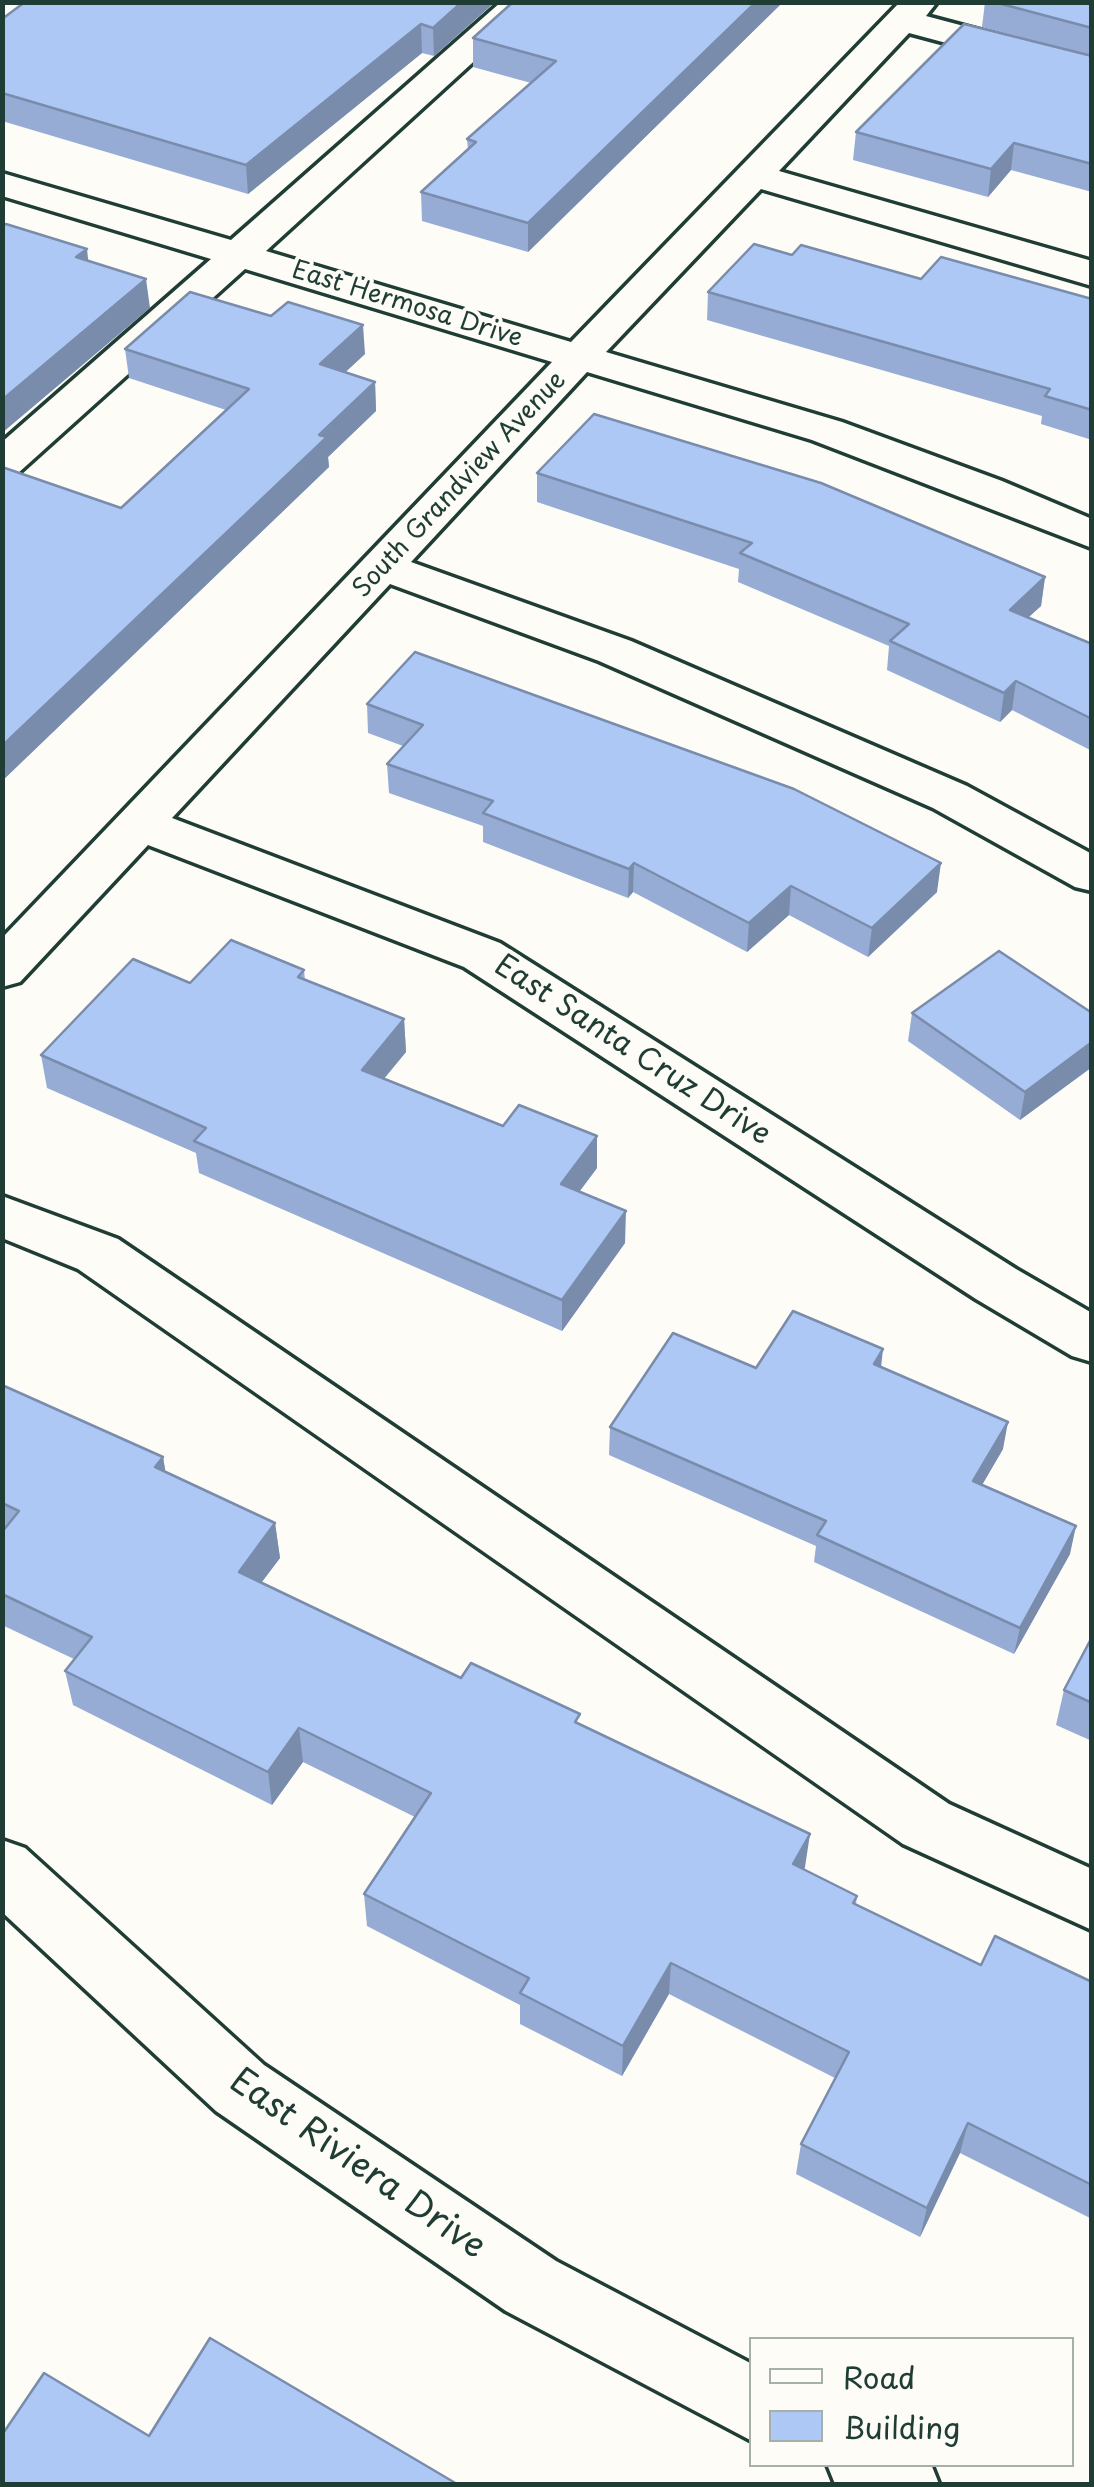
<!DOCTYPE html>
<html>
<head>
<meta charset="utf-8">
<style>
  body { margin:0 }
  #map { position:relative; width:1094px; height:2487px; overflow:hidden; background:#fdfcf7; font-family:"Playpen Sans",sans-serif }
  canvas { display:block }
  .frame { position:absolute; inset:0; border:5px solid #1f3d34; pointer-events:none }
  .legend { position:absolute; left:749px; top:2337px; width:325px; height:130px; box-sizing:border-box; background:#fdfcf7; border:2px solid #a4b0a9; margin:0; padding:12px 18px; list-style:none; font-size:30px; color:#1f3d34 }
  .legend li { display:flex; align-items:center; gap:20px; height:50px }
  .legend b { width:50px; border:2px solid #a4b0a9 }
</style>
</head>
<body>
<div id="map">
<canvas width="1094" height="2487"></canvas>
<div class="frame"></div>
<ul class="legend">
<li><b style="height:12px;background:#fdfcf7"></b>Road</li>
<li><b style="height:28px;background:#aec8f6"></b>Building</li>
</ul>
</div>
<script>
const ctx = document.querySelector('canvas').getContext('2d');
ctx.lineJoin = 'round';
const poly = rows => new Path2D(rows.map(r => 'M' + r).join(''));
function trace(path, color, width, dash) { ctx.strokeStyle = color; ctx.lineWidth = width; ctx.lineCap = dash ? 'butt' : 'round'; ctx.setLineDash(dash || []); ctx.stroke(path); }
function paint(path, color) { ctx.fillStyle = color; ctx.fill(path, 'evenodd'); }
function label(font, color, halo, rows, align = 'center') {
  ctx.font = font + ' "Playpen Sans",sans-serif'; ctx.lineWidth = 8; ctx.setLineDash([]); ctx.textBaseline = 'middle'; ctx.strokeStyle = halo; ctx.fillStyle = color; for (const [text, x, y, turn = 0] of rows) {
    ctx.save(); ctx.translate(x, y); ctx.rotate((+turn || 0) * Math.PI / 180); ctx.textAlign = isNaN(turn) ? turn : align; if (halo) ctx.strokeText(text, 0, 0); ctx.fillText(text, 0, 0); ctx.restore();
  }
}
const minor = poly([
  [501,2,539,2,266,251,571,342,900,2,937,2,926,16,1092,60,1092,82,909,33,779,171,1092,261,1092,286,761,189,606,352,842,422,1002,481,1092,519,1092,548,812,440,587,372,411,562,631,641,967,786,1092,854,1092,891,1075,887,933,808,599,661,390,584,172,818,500,943,1016,1269,1092,1313,1092,1362,1072,1356,976,1299,464,967,148,845,20,982,2,987,2,938,552,362,245,269,17,474,2,478,2,442,211,259,2,196,2,173,231,240,501,2],
  [2,1196,118,1239,949,1804,1092,1869,1092,1930,903,1844,78,1269,2,1238,2,1196],
  [2,1840,25,1848,264,2065,556,2261,752,2364,752,2441,506,2311,216,2111,2,1912,2,1840],
  [827,2464,931,2464,939,2484,835,2484,827,2464]
]);
const wall = poly([
  [495,2,434,56,422,53,248,194,2,121,2,19],
  [513,2,783,2,528,252,422,221,421,192,468,150,467,139,531,83,473,67,473,38],
  [985,2,1092,2,1092,56,982,27],
  [1092,56,1092,192,1011,170,988,197,853,160,856,132],
  [792,255,921,279,1092,299,1092,440,1041,424,1042,416,707,320,708,292],
  [125,349,365,354,345,372,375,382,376,411,328,457,329,467,2,781,2,467,121,508,226,410,129,378],
  [537,473,1045,577,1041,606,1028,617,1092,644,1092,751,1012,710,1000,722,887,670,889,646,738,582,739,569,537,502],
  [367,704,937,892,868,957,789,915,747,952,633,892,628,898,483,842,483,826,389,793,387,764,403,746,368,733],
  [304,970,305,980,404,1019,406,1052,384,1078,597,1168,579,1192,625,1243,562,1331,199,1173,196,1153,47,1088,41,1055,190,983],
  [912,1013,1092,1013,1092,1067,1020,1120,908,1041],
  [881,1367,1003,1449,982,1485,1070,1554,1014,1654,814,1562,816,1546,609,1455,610,1427,756,1368],
  [2,1385,163,1457,165,1471,275,1523,280,1558,261,1583,461,1678,580,1725,805,1867,804,1870,857,1896,856,1904,981,1965,1092,1982,1092,2219,960,2153,920,2237,796,2174,801,2144,835,2078,669,1994,622,2076,520,2024,520,2005,367,1926,364,1894,415,1817,303,1762,272,1805,73,1705,65,1671,74,1659,2,1625],
  [1092,1637,1092,1741,1056,1725,1064,1690]
]);
const shadedWall = poly([
  [462,2,495,2,434,56,433,28],
  [756,2,783,2,528,252,528,223],
  [421,24,422,53,248,194,246,165],
  [1014,143,1011,170,988,197,991,169],
  [87,249,90,277,76,257],
  [146,279,150,308,2,433,2,400],
  [363,325,365,354,322,394,320,364],
  [375,382,376,411,328,457,329,467,2,781,2,746],
  [1045,577,1041,606,1006,638,1010,610],
  [1016,681,1012,710,1000,722,1004,693],
  [634,863,633,892,628,898,629,869],
  [941,863,937,892,868,957,872,928],
  [791,886,789,915,747,952,749,923],
  [404,1019,406,1052,365,1102,362,1070],
  [1092,1042,1092,1067,1020,1120,1025,1092],
  [597,1136,597,1168,561,1216,561,1184],
  [626,1211,625,1243,562,1331,562,1300],
  [883,1349,880,1377,874,1364],
  [1008,1422,1003,1449,968,1509,973,1481],
  [163,1457,169,1492,155,1467],
  [275,1523,280,1558,243,1607,239,1572],
  [1076,1526,1070,1554,1014,1654,1020,1628],
  [299,1728,303,1762,272,1805,268,1772],
  [810,1834,805,1867,788,1897,793,1864],
  [671,1963,669,1994,622,2076,623,2046],
  [968,2123,960,2153,920,2237,927,2208]
]);
const building = poly([
  [25,2,462,2,433,28,421,24,246,165,2,93,2,19,25,2],
  [513,2,756,2,528,223,421,192,476,142,467,139,556,61,473,38,513,2],
  [994,2,1092,2,1092,28,994,2],
  [964,24,1092,56,1092,164,1014,143,991,169,856,132,964,24],
  [6,224,87,249,76,257,146,279,2,400,2,226,6,224],
  [754,244,792,255,801,245,921,279,941,257,1092,299,1092,410,1045,396,1050,389,708,292,754,244],
  [190,292,271,316,288,302,363,325,320,364,375,382,319,435,327,437,2,746,2,467,121,508,249,389,125,349,190,292],
  [594,414,821,483,1045,577,1010,610,1092,644,1092,719,1016,681,1004,693,890,641,909,624,740,553,752,543,537,473,594,414],
  [415,652,794,789,941,863,872,928,791,886,749,923,634,863,629,869,483,813,493,801,387,764,423,725,367,704,415,652],
  [231,940,304,970,298,977,404,1019,362,1070,503,1126,519,1105,597,1136,561,1184,626,1211,562,1300,194,1141,206,1128,41,1055,133,959,190,983,231,940],
  [999,951,1092,1013,1092,1042,1025,1092,912,1013,999,951],
  [793,1311,883,1349,874,1364,1008,1422,973,1481,1076,1526,1020,1628,817,1535,826,1521,610,1427,673,1333,756,1368,793,1311],
  [2,1385,163,1457,155,1467,275,1523,239,1572,461,1678,471,1663,580,1714,575,1722,810,1834,793,1864,857,1896,853,1903,981,1965,995,1936,1092,1982,1092,2185,968,2123,927,2208,801,2144,849,2052,671,1963,623,2046,520,1993,529,1978,364,1894,431,1793,299,1728,268,1772,65,1671,92,1637,2,1594,2,1532,19,1511,2,1503,2,1385],
  [1092,1637,1092,1703,1064,1690,1092,1637],
  [210,2338,457,2484,2,2484,2,2435,44,2373,149,2436,210,2338]
]);
const farStreetnames = [
  ["East Hermosa Drive",407,305,17],
  ["South Grandview Avenue",460,485,-47]
];
const streetNames = [
  ["East Santa Cruz Drive",632,1051,33]
];
const nearStreetnames = [
  ["East Riviera Drive",357,2165,35]
];
trace(minor, '#1f3d34', 7);
paint(minor, '#fdfcf7');
paint(wall, '#96acd4');
paint(shadedWall, '#7a8cac');
paint(building, '#aec8f6');
trace(building, '#7a8cac', 2.5);
label('25px', '#1f3d34', '#fdfcf7', farStreetnames);
label('30px', '#1f3d34', '#fdfcf7', streetNames);
label('35px', '#1f3d34', '#fdfcf7', nearStreetnames);
</script>
</body>
</html>
